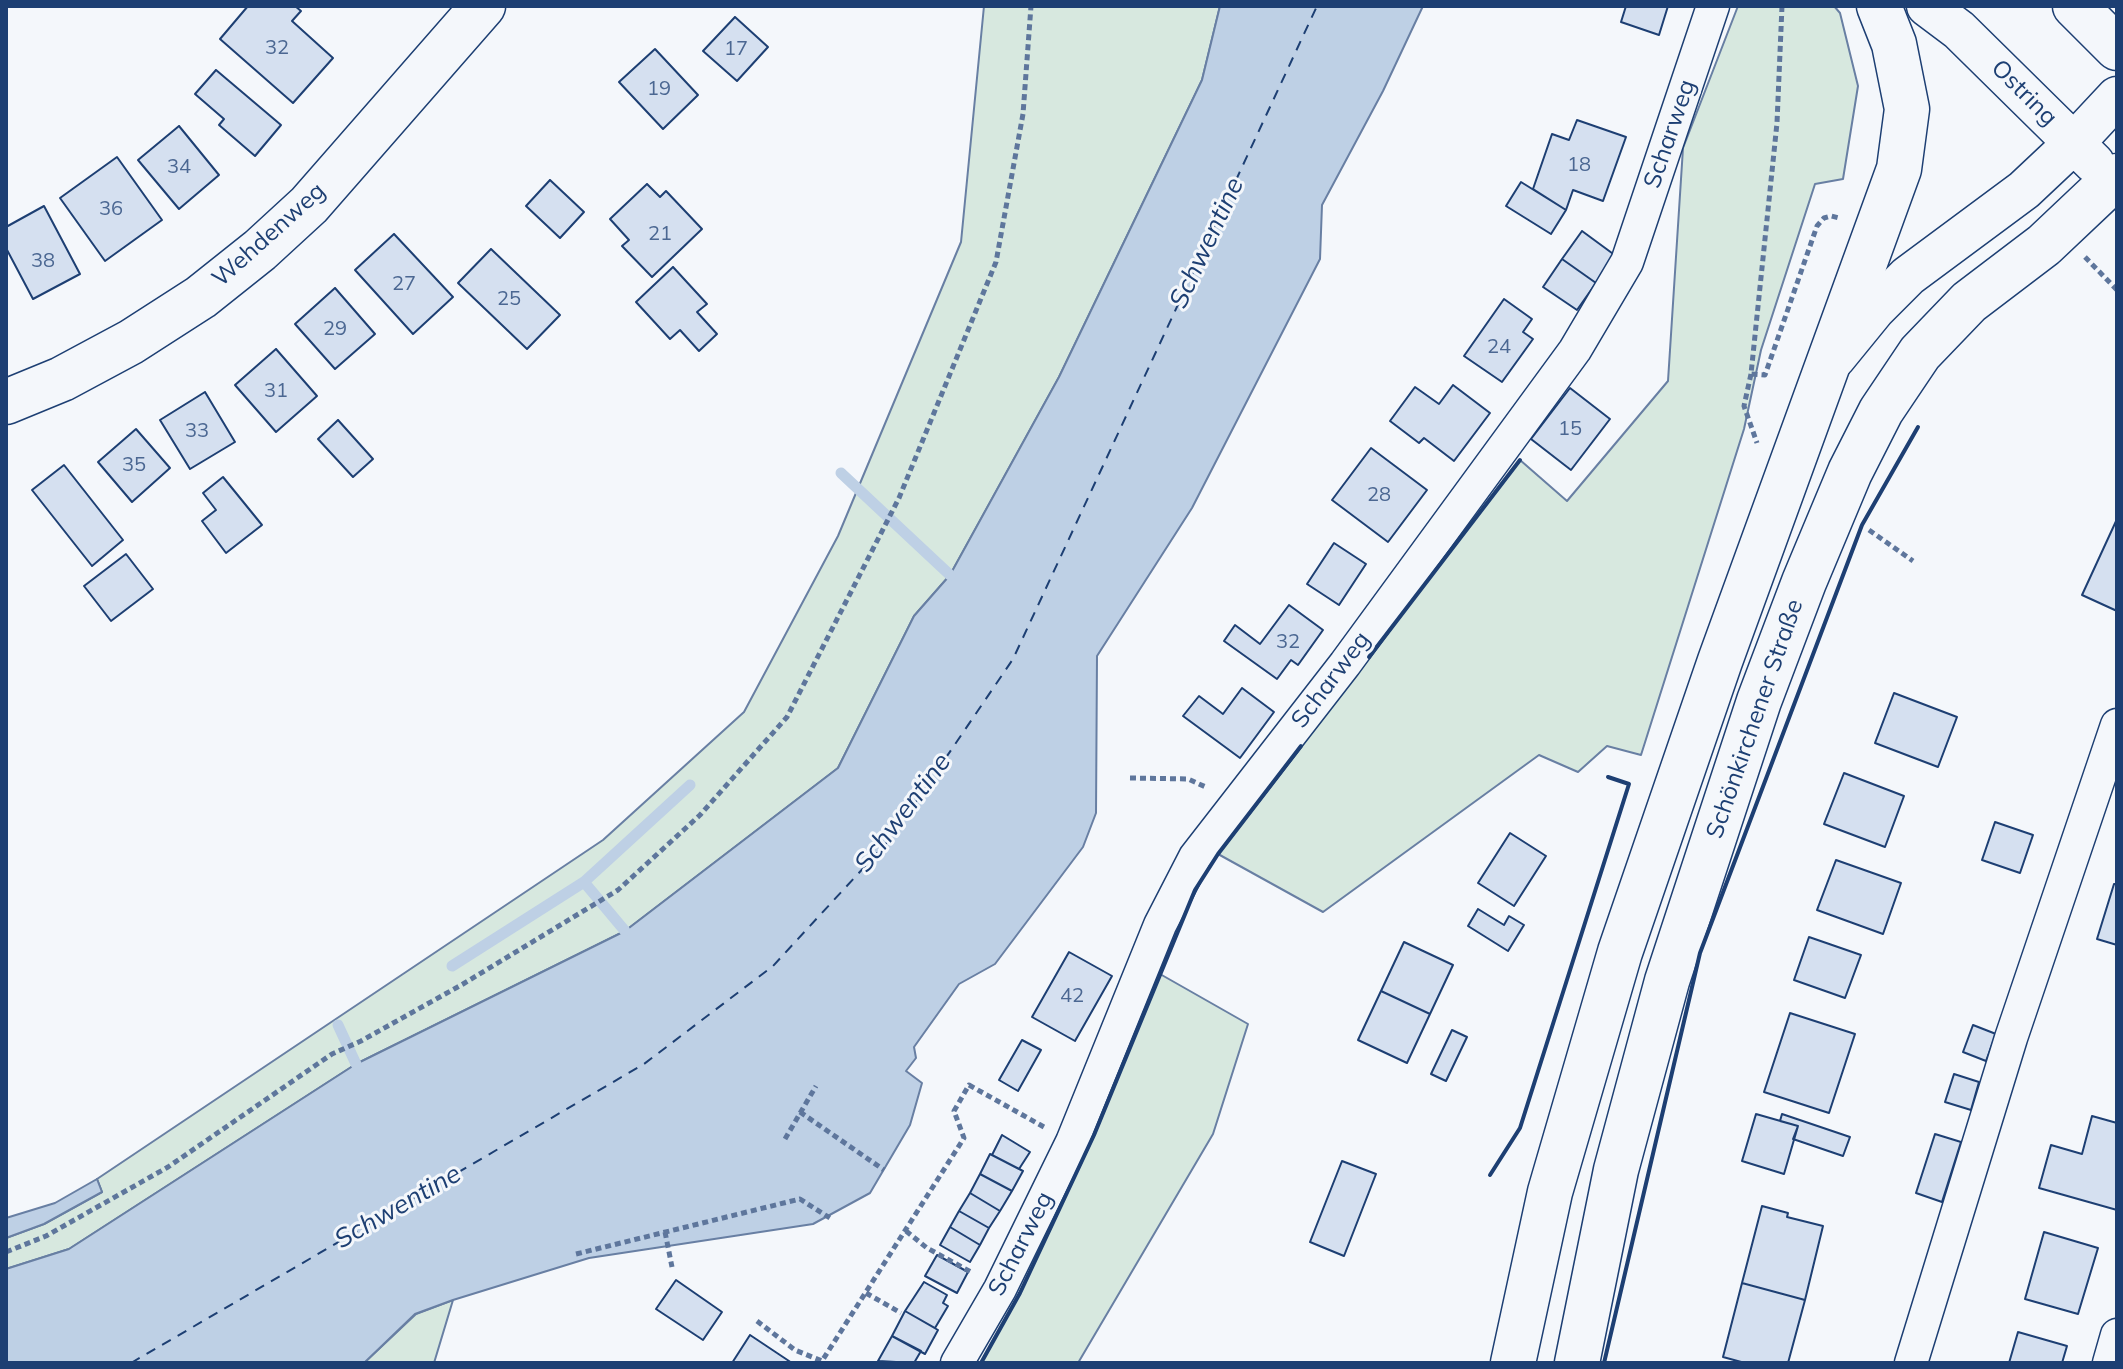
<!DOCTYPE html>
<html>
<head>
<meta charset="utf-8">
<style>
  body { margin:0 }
  #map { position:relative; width:2123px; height:1369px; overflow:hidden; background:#f4f7fb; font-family:Mulish,sans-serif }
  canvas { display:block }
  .frame { position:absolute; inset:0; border:8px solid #1d3f73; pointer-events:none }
</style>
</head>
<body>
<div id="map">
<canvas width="2123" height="1369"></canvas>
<div class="frame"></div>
</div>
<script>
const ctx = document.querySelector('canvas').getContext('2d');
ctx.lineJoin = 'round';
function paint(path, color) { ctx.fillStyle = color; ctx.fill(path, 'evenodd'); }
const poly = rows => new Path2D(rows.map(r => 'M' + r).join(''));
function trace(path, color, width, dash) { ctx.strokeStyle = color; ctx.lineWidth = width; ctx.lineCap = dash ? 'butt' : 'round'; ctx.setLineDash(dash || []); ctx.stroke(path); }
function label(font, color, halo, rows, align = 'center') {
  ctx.font = font + ' Mulish,sans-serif'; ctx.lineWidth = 6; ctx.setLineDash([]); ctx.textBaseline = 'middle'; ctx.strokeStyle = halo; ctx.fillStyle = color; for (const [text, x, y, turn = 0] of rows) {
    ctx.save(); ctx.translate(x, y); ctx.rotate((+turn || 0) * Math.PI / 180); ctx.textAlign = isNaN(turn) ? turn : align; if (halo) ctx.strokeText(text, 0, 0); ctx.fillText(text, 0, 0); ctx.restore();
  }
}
const green = poly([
  [984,6,1220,6,1202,80,1059,377,950,575,914,616,838,768,625,931,356,1064,69,1249,6,1269,6,1238,44,1224,102,1192,97,1179,603,840,744,712,838,536,961,242,984,6],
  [1738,6,1834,6,1840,13,1858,86,1843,179,1815,184,1761,350,1744,429,1641,755,1607,746,1578,772,1539,755,1323,912,1218,854,1520,460,1567,501,1668,381,1683,148,1738,6],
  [1160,974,1248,1024,1213,1134,1078,1363,981,1363,1020,1293,1094,1136,1160,974],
  [453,1300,434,1363,364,1363,416,1314,453,1300]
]);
const water = poly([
  [1220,6,1423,6,1383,91,1322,205,1320,259,1192,508,1097,656,1096,813,1083,847,995,964,959,984,914,1047,916,1058,906,1071,922,1083,910,1125,870,1193,813,1224,589,1258,453,1300,415,1314,364,1363,6,1363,6,1269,69,1249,356,1064,625,931,838,768,914,616,950,575,1059,377,1202,80,1220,6],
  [97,1179,102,1192,44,1224,6,1238,6,1218,55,1203,97,1179]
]);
const stream = poly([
  [841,473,950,575],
  [584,882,625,931],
  [452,966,584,882,690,785],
  [338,1025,356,1064]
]);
const ferry = poly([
  [131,1363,644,1064,773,966,892,837,1013,659,1317,6]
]);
const building = poly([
  [248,6,295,6,301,11,292,21,333,58,293,103,220,39,248,6],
  [1626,6,1668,6,1659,35,1621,22,1626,6],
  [735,17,768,47,737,81,703,51,735,17],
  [655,49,698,95,663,129,619,82,655,49],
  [216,70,281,125,255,156,219,125,224,119,195,94,216,70],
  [1577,120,1626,137,1603,201,1573,190,1566,210,1533,189,1552,134,1569,140,1577,120],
  [179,126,219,175,179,209,138,160,179,126],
  [117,157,162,220,105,261,60,198,117,157],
  [550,180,584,212,560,238,526,206,550,180],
  [1521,182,1566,210,1551,234,1506,206,1521,182],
  [647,184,660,197,666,191,702,229,652,277,622,246,629,240,610,219,647,184],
  [44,206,80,274,33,299,6,248,6,227,44,206],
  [1582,231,1616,256,1596,283,1562,259,1582,231],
  [394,234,453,297,413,334,355,270,394,234],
  [491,249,560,315,527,349,458,283,491,249],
  [1562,259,1596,283,1577,310,1543,287,1562,259],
  [673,267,707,304,697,312,717,334,699,351,680,330,670,339,636,302,673,267],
  [335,288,375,334,335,369,295,324,335,288],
  [1504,299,1532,319,1523,332,1533,339,1502,382,1464,356,1504,299],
  [276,349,317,396,276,432,235,385,276,349],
  [1453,385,1490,413,1454,461,1424,438,1419,443,1390,421,1415,387,1439,404,1453,385],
  [1570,388,1610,419,1571,470,1531,439,1570,388],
  [205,392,235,442,190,469,160,420,205,392],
  [338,420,373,459,353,477,318,439,338,420],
  [136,429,170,468,132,502,98,462,136,429],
  [1371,448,1427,490,1388,542,1332,500,1371,448],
  [64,465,123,540,92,566,32,490,64,465],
  [223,477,262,525,226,553,202,521,216,510,203,493,223,477],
  [2117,519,2117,611,2082,595,2117,519],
  [1334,543,1366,564,1339,605,1307,584,1334,543],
  [126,554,153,589,111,621,84,586,126,554],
  [1289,605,1323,630,1298,665,1291,660,1277,679,1224,641,1235,625,1260,644,1289,605],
  [1242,688,1274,712,1240,758,1183,716,1199,696,1223,714,1242,688],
  [1894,693,1957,717,1938,767,1875,743,1894,693],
  [1844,773,1904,796,1885,847,1824,824,1844,773],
  [1995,822,2033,835,2020,873,1982,860,1995,822],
  [1510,833,1546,856,1514,906,1478,883,1510,833],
  [1836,860,1901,883,1883,934,1817,910,1836,860],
  [2114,884,2117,884,2117,945,2097,939,2114,884],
  [1478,909,1504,925,1509,916,1524,925,1508,951,1468,926,1478,909],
  [1809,937,1861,955,1845,998,1794,980,1809,937],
  [1404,942,1453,965,1430,1014,1381,991,1404,942],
  [1069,952,1112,976,1075,1041,1032,1017,1069,952],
  [1381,991,1430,1014,1407,1063,1358,1040,1381,991],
  [1790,1013,1855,1034,1829,1113,1764,1092,1790,1013],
  [1973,1025,1996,1034,1986,1061,1963,1052,1973,1025],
  [1452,1030,1467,1037,1446,1081,1431,1074,1452,1030],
  [1022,1040,1041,1050,1018,1091,999,1080,1022,1040],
  [1954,1074,1979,1082,1971,1110,1945,1102,1954,1074],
  [1756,1114,1798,1126,1784,1174,1742,1161,1756,1114],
  [1782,1114,1850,1137,1843,1156,1793,1139,1798,1126,1780,1121,1782,1114],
  [2092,1116,2117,1123,2117,1210,2039,1188,2051,1145,2082,1154,2092,1116],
  [1935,1134,1961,1142,1942,1202,1916,1193,1935,1134],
  [1002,1135,1030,1152,1019,1169,992,1155,1002,1135],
  [990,1154,1023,1171,1012,1191,980,1174,990,1154],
  [1342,1161,1376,1174,1344,1256,1310,1242,1342,1161],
  [980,1174,1012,1191,1000,1211,970,1193,980,1174],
  [970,1193,1000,1211,989,1228,959,1211,970,1193],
  [1762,1206,1788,1213,1787,1217,1823,1226,1805,1300,1742,1283,1762,1206],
  [959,1211,989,1228,980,1245,950,1227,959,1211],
  [950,1227,980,1245,970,1262,940,1245,950,1227],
  [2044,1232,2098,1248,2078,1314,2025,1299,2044,1232],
  [937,1255,968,1272,957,1293,925,1276,937,1255],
  [676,1280,722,1312,703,1340,656,1309,676,1280],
  [924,1282,947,1295,943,1303,948,1306,935,1328,905,1311,924,1282],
  [1742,1283,1805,1300,1788,1363,1745,1363,1723,1357,1742,1283],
  [905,1311,938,1330,925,1354,892,1336,905,1311],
  [2018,1332,2067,1346,2062,1363,2009,1363,2018,1332],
  [750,1335,792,1363,732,1363,750,1335],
  [892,1336,921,1351,914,1363,878,1361,892,1336]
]);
const path = poly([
  [1782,6,1777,123,1751,374,1765,375,1817,226,1824,218,1831,216,1839,218],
  [2085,257,2117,290],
  [1751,374,1744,406,1757,443],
  [1869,530,1913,561],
  [1130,778,1188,779,1208,788],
  [800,1112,884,1170],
  [785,1139,816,1086],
  [906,1231,927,1248,971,1272],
  [665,1232,672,1267],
  [6,1252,46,1236,168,1167,332,1054,361,1041,463,984,618,890,700,815,787,717,899,498,996,262,1023,114,1031,6],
  [576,1254,800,1199,833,1220],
  [866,1293,901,1313],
  [757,1321,795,1350,822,1361,964,1138,954,1111,969,1085,1044,1127]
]);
const minor = poly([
  [957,1363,1000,1289,1072,1142,1160,925,1195,857,1345,664,1575,350,1627,262,1713,6],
  [1911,1363,2011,1038,2117,725],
  [2109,1363,2117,1335]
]);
const tertiary = poly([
  [1927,6,1959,30,2094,163],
  [1835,358,1875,309,1908,276,2024,190,2074,143,2117,97]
]);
const secondary = poly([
  [6,402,62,379,131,342,201,297,260,250,309,205,483,6]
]);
const primary = poly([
  [2075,6,2117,48],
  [1513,1363,1550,1192,1620,952,1720,661,1899,169,1907,109,1894,44,1879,6],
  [1577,1363,1616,1170,1667,981,1759,701,1804,582,1850,472,1881,411,1920,353,1969,302,2044,245,2117,176]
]);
const wall = poly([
  [1369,657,1520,460],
  [1490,1175,1520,1128,1629,784,1608,777],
  [981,1363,1020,1293,1094,1135,1195,890,1218,854,1301,746],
  [1604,1363,1700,953,1862,525,1918,427]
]);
const numberNames = [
  ["32",277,48],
  ["17",736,49],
  ["19",659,89],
  ["18",1579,165],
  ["34",179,167],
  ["36",111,209],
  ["21",660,234],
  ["38",43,261],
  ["27",404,284],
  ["25",509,299],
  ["29",335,329],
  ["24",1499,347],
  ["31",276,391],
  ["15",1570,429],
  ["33",197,431],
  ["35",134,465],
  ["28",1379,495],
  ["32",1288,642],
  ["42",1072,996]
];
const streetNames = [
  ["Ostring",2024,93,45],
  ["Scharweg",1670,134,-71],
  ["Wehdenweg",269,235,-42],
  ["Scharweg",1331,680,-53],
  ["Schönkirchener Straße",1755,719,-71],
  ["Scharweg",1021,1244,-63]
];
const waterNames = [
  ["Schwentine",1207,243,-65],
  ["Schwentine",903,813,-53],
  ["Schwentine",398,1207,-30]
];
paint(green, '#d7e8df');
trace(green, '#687fa3', 2);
paint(water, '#bed0e5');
trace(water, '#687fa3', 2);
trace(stream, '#bed0e5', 11);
trace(ferry, '#1d3f73', 2, [10, 8]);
paint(building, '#d5e0f0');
trace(building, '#1d3f73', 2);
trace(minor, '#1d3f73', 35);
trace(tertiary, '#1d3f73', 43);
trace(secondary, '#1d3f73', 47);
trace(primary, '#1d3f73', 47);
trace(path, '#5e769c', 5, [6, 4]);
trace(minor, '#f4f7fb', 32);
trace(tertiary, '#f4f7fb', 40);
trace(secondary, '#f4f7fb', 44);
trace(primary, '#f4f7fb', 44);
trace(wall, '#1d3f73', 4);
label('20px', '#4b6792', null, numberNames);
label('24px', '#1d3f73', '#f4f7fb', streetNames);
label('italic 26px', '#1d3f73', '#f4f7fb', waterNames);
</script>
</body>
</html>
